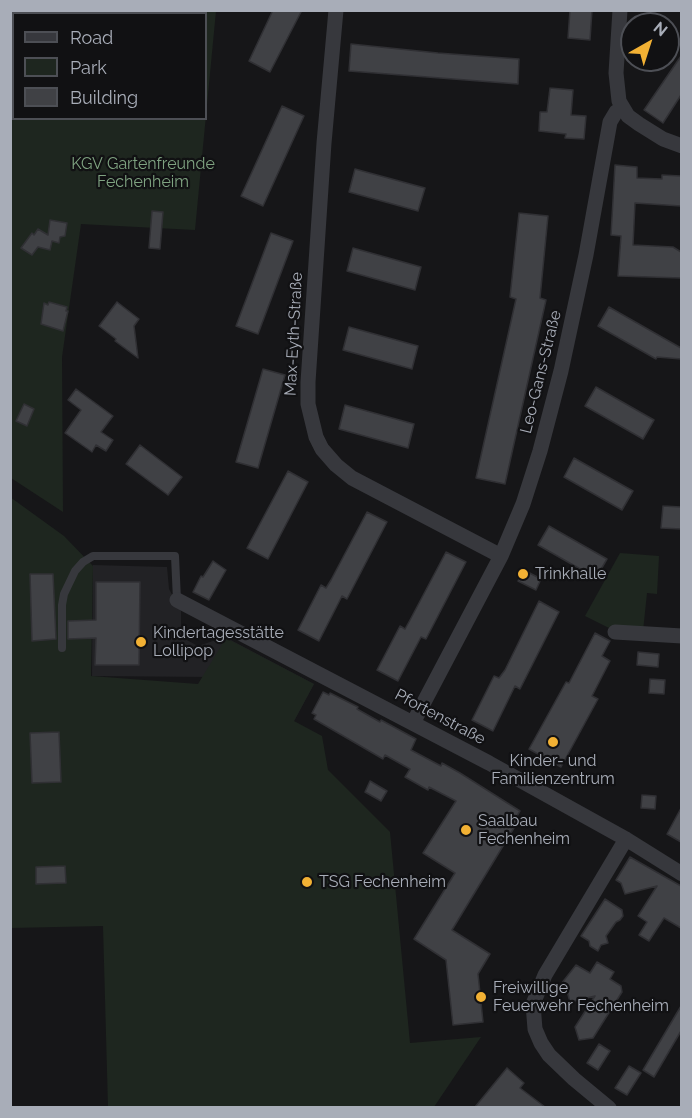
<!DOCTYPE html>
<html>
<head>
<meta charset="utf-8">
<style>
  body { margin:0 }
  #map { position:relative; width:692px; height:1118px; overflow:hidden; background:#161618; font-family:Raleway,sans-serif }
  canvas { display:block }
  .frame { position:absolute; inset:0; border:12px solid #a8adb8; pointer-events:none }
  .legend { position:absolute; left:12px; top:12px; width:195px; height:108px; box-sizing:border-box; background:#111113; border:2px solid #4d4f55; margin:0; padding:8px 10px; list-style:none; font-size:18px; color:#a8adb8 }
  .legend li { display:flex; align-items:center; gap:12px; height:30px }
  .legend b { width:30px; border:2px solid #4d4f55 }
  .north { position:absolute; left:620px; top:12px; width:60px; height:60px; box-sizing:border-box; background:#111113; border:2px solid #4d4f55; border-radius:50%; rotate:39deg; font-size:16px; font-weight:700; line-height:24px; text-align:center; color:#a8adb8 }
  .north::after { content:''; display:block; margin:auto; width:21px; height:27px; background:#f2b134; clip-path:polygon(50% 0,100% 100%,50% 72%,0 100%) }
</style>
</head>
<body>
<div id="map">
<canvas width="692" height="1118"></canvas>
<div class="frame"></div>
<ul class="legend">
<li><b style="height:8px;background:#37383d"></b>Road</li>
<li><b style="height:16px;background:#1e261f"></b>Park</li>
<li><b style="height:16px;background:#404145"></b>Building</li>
</ul>
<div class="north">N</div>
</div>
<script>
const ctx = document.querySelector('canvas').getContext('2d');
ctx.lineJoin = 'round';
function paint(path, color) { ctx.fillStyle = color; ctx.fill(path, 'evenodd'); }
const poly = rows => new Path2D(rows.map(r => 'M' + r).join(''));
function trace(path, color, width, dash) { ctx.strokeStyle = color; ctx.lineWidth = width; ctx.lineCap = dash ? 'butt' : 'round'; ctx.setLineDash(dash || []); ctx.stroke(path); }
function label(font, color, halo, rows, align = 'center') {
  ctx.font = font + ' Raleway,sans-serif'; ctx.lineWidth = 4.5; ctx.setLineDash([]); ctx.textBaseline = 'middle'; ctx.strokeStyle = halo; ctx.fillStyle = color; for (const [text, x, y, turn = 0] of rows) {
    ctx.save(); ctx.translate(x, y); ctx.rotate((+turn || 0) * Math.PI / 180); ctx.textAlign = isNaN(turn) ? turn : align; if (halo) ctx.strokeText(text, 0, 0); ctx.fillText(text, 0, 0); ctx.restore();
  }
}
const built = poly([
  [93,565,167,567,169,589,181,611,181,637,198,646,225,637,314,684,294,721,212,677,92,676]
]);
const green = poly([
  [10,11,216,11,195,230,81,224,62,357,63,512,11,478],
  [14,14,206,14,206,118,14,118],
  [10,497,64,536,93,566,91,676,198,684,226,638,314,684,294,721,322,736,328,770,390,832,410,1043,481,1037,434,1107,108,1107,103,926,11,928],
  [620,553,659,556,657,594,647,593,643,631,609,628,585,616]
]);
const building = poly([
  [273,10,302,10,270,72,249,61,273,10],
  [570,10,592,10,590,40,568,38,570,10],
  [351,44,438,53,519,59,518,84,349,71,351,44],
  [681,56,681,95,663,123,644,110,681,56],
  [550,88,573,90,571,115,586,116,584,139,565,138,566,134,539,131,540,112,547,112,550,88],
  [282,106,304,116,263,206,241,196,282,106],
  [615,165,637,167,637,178,662,179,662,175,681,176,681,206,635,203,633,245,673,247,681,252,681,278,618,276,621,236,611,235,615,165],
  [355,169,425,188,418,211,349,192,355,169],
  [152,211,163,212,160,249,149,248,152,211],
  [519,213,548,216,540,298,546,300,505,484,476,478,516,299,510,297,519,213],
  [50,220,67,223,65,236,60,237,59,243,52,241,50,250,38,247,32,255,21,248,32,233,34,235,38,229,48,235,50,220],
  [271,233,293,241,258,334,236,326,271,233],
  [353,248,421,267,415,290,347,271,353,248],
  [49,302,67,307,66,311,68,311,63,331,41,324,44,303,48,305,49,302],
  [117,302,139,319,134,326,138,358,115,341,116,339,99,326,117,302],
  [609,307,681,348,681,359,657,357,656,359,598,326,609,307],
  [349,327,418,346,412,369,343,350,349,327],
  [263,369,285,375,258,468,236,462,263,369],
  [596,387,654,420,643,439,585,406,596,387],
  [76,389,113,416,101,432,113,440,106,451,96,445,92,452,65,433,81,410,68,400,76,389],
  [24,404,34,409,27,426,16,421,24,404],
  [345,405,414,424,408,448,339,429,345,405],
  [140,445,182,477,168,495,126,464,140,445],
  [574,458,633,491,622,510,564,477,574,458],
  [288,471,308,482,268,559,247,548,288,471],
  [663,506,681,507,681,529,661,528,663,506],
  [367,512,387,522,347,599,342,596,319,641,298,630,321,585,326,588,331,580,367,512],
  [549,526,607,559,596,578,538,545,549,526],
  [446,552,466,562,426,639,421,637,398,681,377,670,400,626,405,629,410,620,446,552],
  [213,561,226,570,209,600,193,592,201,576,203,577,213,561],
  [524,570,541,579,536,590,518,581,524,570],
  [30,574,53,574,56,639,32,641,30,574],
  [96,582,140,582,139,665,95,665,96,638,68,639,68,621,96,620,96,582],
  [539,601,559,612,520,689,515,686,493,731,472,720,494,676,499,678,505,670,539,601],
  [595,633,610,641,602,656,610,661,592,696,598,699,561,767,529,749,566,682,569,683,595,633],
  [638,652,659,654,658,667,637,665,638,652],
  [650,679,665,680,664,694,649,693,650,679],
  [323,692,329,695,330,693,358,707,357,709,380,722,381,720,416,739,411,750,441,766,442,763,460,773,520,811,517,816,520,818,452,930,490,954,478,974,483,1022,453,1025,446,960,414,939,455,873,423,853,456,801,429,787,428,790,405,777,410,769,385,755,383,759,314,719,316,715,312,713,323,692],
  [59,732,61,782,32,783,30,733,59,732],
  [370,781,387,791,381,801,365,792,370,781],
  [642,795,656,796,655,809,641,808,642,795],
  [681,808,681,842,667,834,681,808],
  [630,857,681,886,681,928,664,918,649,941,639,935,647,922,638,916,657,886,625,894,621,883,616,880,630,857],
  [65,866,66,883,36,884,36,867,65,866],
  [605,899,622,910,623,916,620,920,616,922,606,936,608,943,601,945,598,951,590,946,589,941,581,936,605,899],
  [597,962,614,972,610,979,621,986,622,992,593,1038,579,1040,575,1027,595,996,570,1002,567,991,561,984,576,965,590,973,597,962],
  [681,1006,681,1031,654,1077,643,1070,681,1006],
  [599,1044,610,1051,598,1070,587,1063,599,1044],
  [629,1066,641,1073,627,1095,615,1088,629,1066],
  [507,1068,524,1083,520,1088,545,1107,475,1107,507,1068]
]);
const lane = poly([
  [62,648,62,605,64,594,75,571,83,562,93,556,175,556,177,600]
]);
const street = poly([
  [336,10,324,143,308,382,308,404,316,437,322,449,336,465,352,478,501,556],
  [620,10,616,73,619,101,628,116,639,124,663,139,682,146],
  [177,600,489,763,626,839,682,874],
  [615,632,682,636],
  [413,723,501,556,523,504,540,451,561,371,586,255,610,122,616,112,622,108],
  [609,1108,574,1079,549,1055,541,1043,535,1029,533,1004,545,975,626,839]
]);
const markers = [
  [523,574,6,"#f2b134"],
  [141,642,6,"#f2b134"],
  [553,742,6,"#f2b134"],
  [466,830,6,"#f2b134"],
  [307,882,6,"#f2b134"],
  [481,997,6,"#f2b134"]
];
const parkNames = [
  ["KGV Gartenfreunde",143,164],
  ["Fechenheim",143,182]
];
const streetNames = [
  ["Max-Eyth-Straße",294,334,-87],
  ["Leo-Gans-Straße",541,372,-76],
  ["Pfortenstraße",440,717,28]
];
const poiNames = [
  ["Trinkhalle",535,574],
  ["Kindertagesstätte",153,633],
  ["Lollipop",153,651],
  ["Kinder- und",553,761,"center"],
  ["Familienzentrum",553,779,"center"],
  ["Saalbau",478,821],
  ["Fechenheim",478,839],
  ["TSG Fechenheim",319,882],
  ["Freiwillige",493,988],
  ["Feuerwehr Fechenheim",493,1006]
];
paint(built, '#222225');
paint(green, '#1e261f');
paint(building, '#404145');
trace(building, '#303034', 1.5);
trace(lane, '#37383d', 8);
trace(street, '#37383d', 15);
for (const [x, y, r, color] of markers) { const dot = new Path2D(); dot.arc(x, y, r, 0, 2 * Math.PI); ctx.fillStyle = color; ctx.fill(dot); trace(dot, '#111113', 2); }
label('16px', '#7fa381', '#111113', parkNames);
label('16px', '#a8adb8', '#111113', streetNames);
label('16px', '#a8adb8', '#111113', poiNames, 'left');
</script>
</body>
</html>
